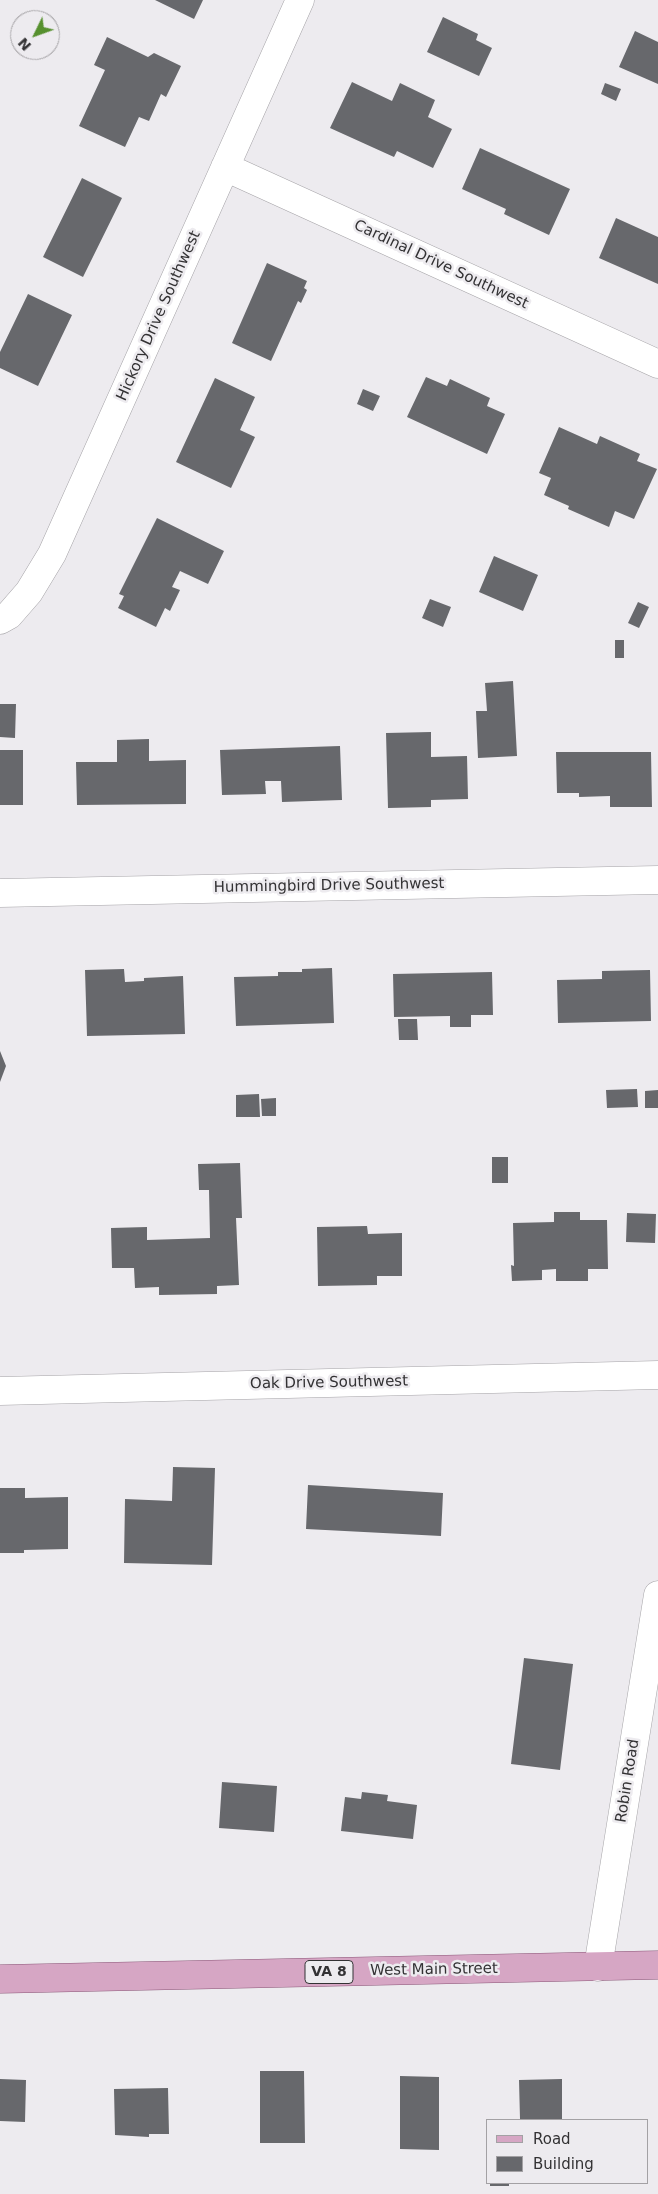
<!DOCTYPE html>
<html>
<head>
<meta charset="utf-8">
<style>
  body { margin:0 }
  #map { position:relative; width:658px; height:2194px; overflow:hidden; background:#edebef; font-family:"DejaVu Sans",sans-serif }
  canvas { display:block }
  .legend { position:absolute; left:486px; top:2119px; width:162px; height:65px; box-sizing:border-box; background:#edebef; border:1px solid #a3a1a4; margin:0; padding:6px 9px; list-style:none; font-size:15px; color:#333234 }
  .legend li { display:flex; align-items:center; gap:10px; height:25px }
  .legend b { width:25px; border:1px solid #a3a1a4 }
  .north { position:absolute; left:10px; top:10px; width:50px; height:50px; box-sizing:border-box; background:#edebef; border:1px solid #a3a1a4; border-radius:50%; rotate:228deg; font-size:14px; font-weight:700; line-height:20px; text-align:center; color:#333234 }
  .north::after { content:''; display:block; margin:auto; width:18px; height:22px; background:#56902e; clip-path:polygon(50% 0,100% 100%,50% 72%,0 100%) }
</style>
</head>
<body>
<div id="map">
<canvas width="658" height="2194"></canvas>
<ul class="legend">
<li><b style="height:6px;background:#d6a6c4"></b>Road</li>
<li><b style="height:14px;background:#67686c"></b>Building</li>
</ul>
<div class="north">N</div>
</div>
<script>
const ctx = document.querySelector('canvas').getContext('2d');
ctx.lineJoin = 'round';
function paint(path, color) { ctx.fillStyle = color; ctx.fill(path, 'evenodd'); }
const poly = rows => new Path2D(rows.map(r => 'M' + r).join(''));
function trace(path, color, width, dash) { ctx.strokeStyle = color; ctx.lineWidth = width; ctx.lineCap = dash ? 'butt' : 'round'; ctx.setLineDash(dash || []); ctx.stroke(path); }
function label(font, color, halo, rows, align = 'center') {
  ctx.font = font + ' "DejaVu Sans",sans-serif'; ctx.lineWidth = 5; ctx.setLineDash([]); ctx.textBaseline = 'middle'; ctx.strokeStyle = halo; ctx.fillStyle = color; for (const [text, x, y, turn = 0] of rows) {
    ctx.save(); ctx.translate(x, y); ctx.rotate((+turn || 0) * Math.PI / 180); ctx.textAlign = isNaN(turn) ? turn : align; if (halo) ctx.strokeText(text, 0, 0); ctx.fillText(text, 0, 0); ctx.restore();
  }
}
const building = poly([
  [155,0,203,0,194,19],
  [443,17,478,34,476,40,492,48,479,76,427,52],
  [635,31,658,42,658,84,619,67],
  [107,37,148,57,154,53,181,66,166,97,161,94,149,121,139,117,125,147,79,126,105,70,94,65],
  [352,82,392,101,400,83,435,100,428,117,452,129,433,168,397,151,394,157,330,128],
  [605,83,621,89,616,101,601,94],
  [480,148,570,189,549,235,504,214,506,209,462,189],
  [82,178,122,198,83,277,43,257],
  [616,218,658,237,658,284,599,258],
  [267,263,307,281,304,288,307,290,301,303,298,301,271,361,232,343],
  [28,294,72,315,38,386,0,368,0,352],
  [426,377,447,386,450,379,490,398,487,406,505,414,487,454,407,417],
  [215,378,255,397,240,430,255,437,231,488,176,462],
  [363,389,380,396,373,411,357,404],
  [559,427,597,444,600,436,640,454,637,461,657,469,634,519,615,511,609,527,568,509,569,506,544,495,551,478,539,473],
  [157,518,224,551,208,584,180,571,172,587,180,590,170,611,165,608,156,627,118,608,124,596,119,594],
  [494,556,538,575,523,611,479,592],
  [430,599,451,607,443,627,422,618],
  [638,602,649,607,639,628,628,623],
  [615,640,624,640,624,658,615,658],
  [513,681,517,756,478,758,476,711,487,711,485,683],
  [0,704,16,704,15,738,0,737],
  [431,732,431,757,467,756,468,799,431,800,431,807,388,808,386,733],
  [149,739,149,761,186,760,186,804,77,805,76,762,117,762,117,740],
  [340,746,342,800,282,802,281,781,265,781,266,794,222,795,220,750],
  [0,750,23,750,23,805,0,805],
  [556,752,651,752,652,807,610,807,610,796,579,797,579,793,557,793],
  [332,968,334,1023,236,1026,234,977,278,976,278,972,302,972,302,969],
  [124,969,125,982,144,981,144,978,183,976,185,1034,87,1036,85,970],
  [650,970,651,1021,558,1023,557,980,602,979,602,971],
  [492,972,493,1015,471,1015,471,1027,450,1027,450,1016,394,1017,393,974],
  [398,1019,417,1019,418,1040,399,1040],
  [0,1051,6,1066,0,1082],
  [637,1089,638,1107,607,1108,606,1090],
  [658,1090,658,1108,645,1108,645,1091],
  [259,1094,260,1117,236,1117,236,1095],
  [276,1098,276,1116,262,1116,261,1099],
  [492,1157,508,1157,508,1183,492,1183],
  [240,1163,242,1218,236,1218,239,1285,217,1286,217,1294,159,1295,159,1287,135,1288,134,1268,112,1268,111,1228,147,1227,147,1240,210,1238,209,1190,199,1190,198,1164],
  [554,1212,580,1212,580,1220,607,1220,608,1269,588,1269,588,1281,556,1281,556,1269,542,1270,542,1280,512,1281,511,1265,514,1266,513,1223,554,1222],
  [627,1213,656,1214,655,1243,626,1242],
  [367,1226,368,1234,402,1233,402,1276,377,1276,377,1285,318,1286,317,1227],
  [173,1467,215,1468,212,1565,124,1563,125,1499,172,1501],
  [308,1485,443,1493,441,1536,306,1529],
  [0,1488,25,1488,25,1498,68,1497,68,1549,24,1550,24,1553,0,1553],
  [524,1658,573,1664,560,1770,511,1764],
  [222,1782,277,1786,274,1832,219,1828],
  [362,1792,388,1795,387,1801,417,1805,413,1839,341,1831,345,1797,361,1799],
  [260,2071,304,2071,305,2143,260,2143],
  [400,2076,439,2077,439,2150,400,2149],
  [0,2079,26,2080,25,2122,0,2121],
  [562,2079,562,2119,520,2119,519,2080],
  [168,2088,169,2134,149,2134,149,2137,115,2135,114,2089],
  [490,2183,509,2183,509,2186,490,2186]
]);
const minor = poly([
  [225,167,658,364],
  [0,620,9,615,29,592,52,554,300,0],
  [0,893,658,880],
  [0,1391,658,1375],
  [598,1967,658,1595]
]);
const major = poly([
  [0,1979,658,1965]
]);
const shields = [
  [329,1972,48]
];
const shieldNames = [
  ["VA 8",329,1972]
];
const streetNames = [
  ["Cardinal Drive Southwest",441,265,25],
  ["Hickory Drive Southwest",159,316,-66],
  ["Hummingbird Drive Southwest",329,886,-1],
  ["Oak Drive Southwest",329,1383,-1],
  ["Robin Road",628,1781,-81],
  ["West Main Street",434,1970,-1]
];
paint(building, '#67686c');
trace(minor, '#a5a3a7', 29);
trace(major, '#8b5778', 29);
trace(minor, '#fff', 28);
trace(major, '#d6a6c4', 28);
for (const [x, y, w] of shields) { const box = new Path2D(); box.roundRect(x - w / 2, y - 11.5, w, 23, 4); ctx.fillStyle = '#edebef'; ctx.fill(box); trace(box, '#333234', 1); }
label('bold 14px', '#333234', null, shieldNames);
label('15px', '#333234', '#edebef', streetNames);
</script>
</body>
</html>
